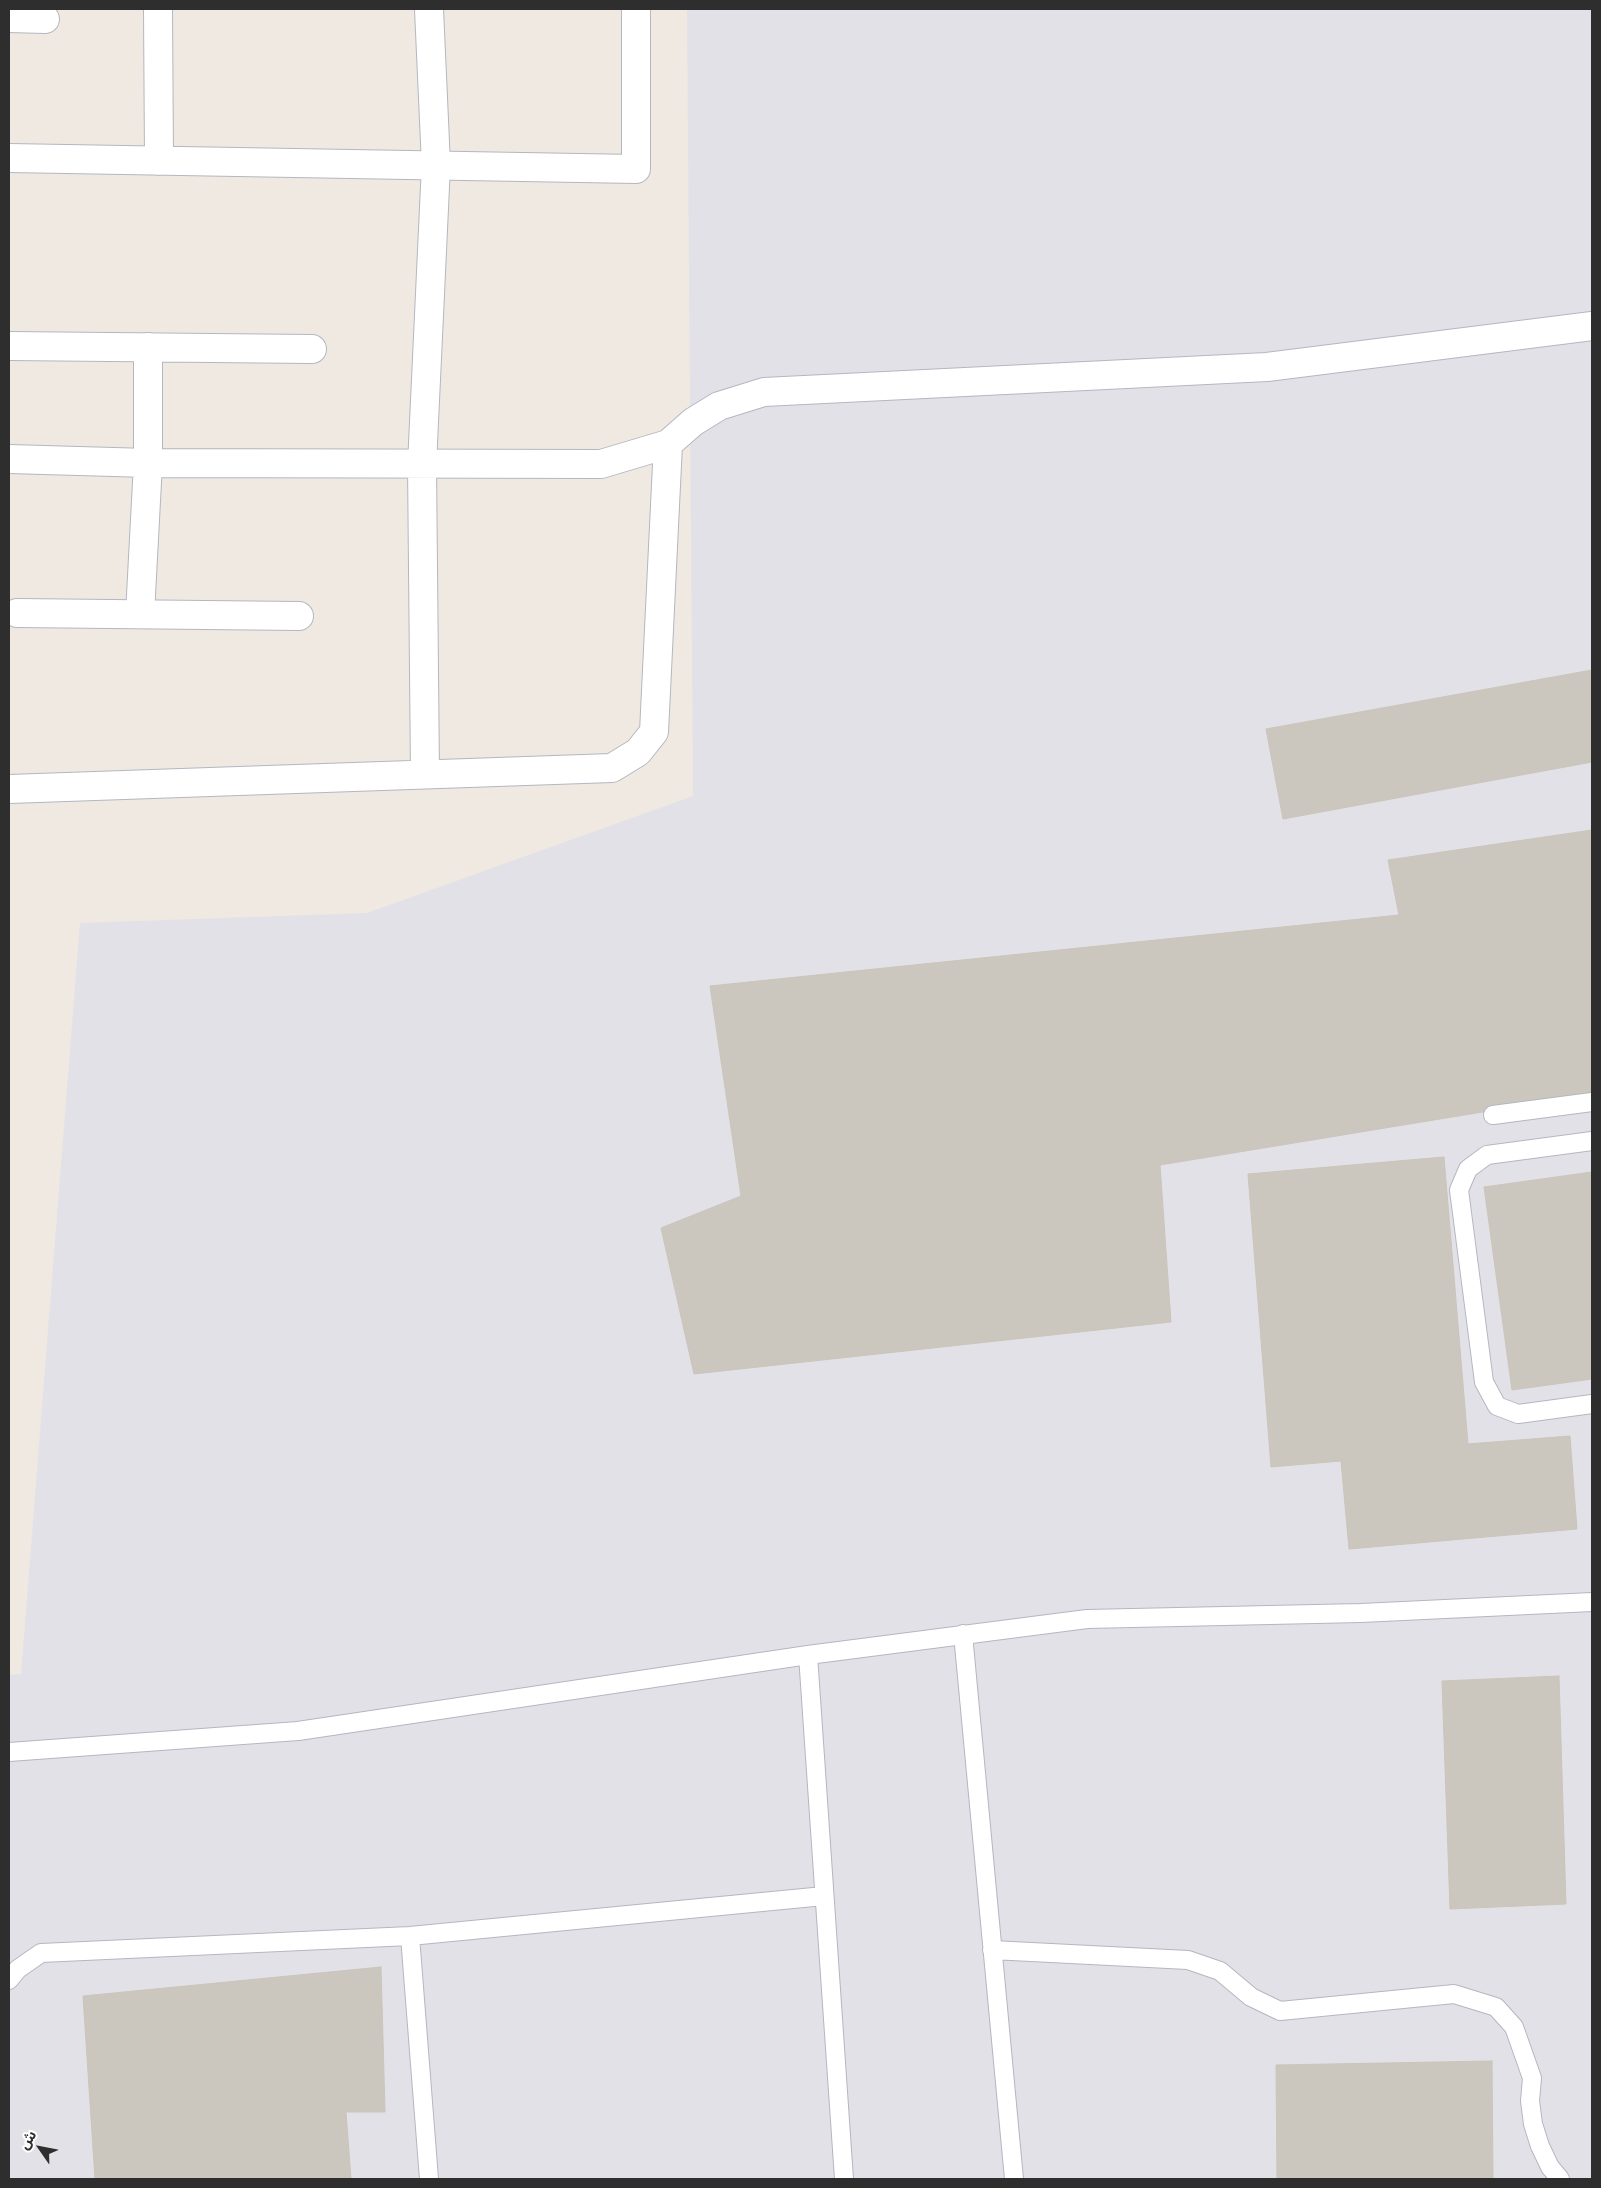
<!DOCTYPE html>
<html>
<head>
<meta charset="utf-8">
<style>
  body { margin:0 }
  #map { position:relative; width:1601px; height:2188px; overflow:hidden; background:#efe9e1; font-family:Montserrat,"Noto Sans Arabic",sans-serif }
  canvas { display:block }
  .frame { position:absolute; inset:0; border:10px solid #2e2e2e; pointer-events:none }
  .north { position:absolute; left:15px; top:2123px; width:50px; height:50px; -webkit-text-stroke:4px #fff; paint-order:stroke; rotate:303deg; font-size:14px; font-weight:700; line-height:20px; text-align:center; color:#2e2e2e }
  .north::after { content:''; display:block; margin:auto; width:18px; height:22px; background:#2e2e2e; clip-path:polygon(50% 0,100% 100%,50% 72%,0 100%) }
</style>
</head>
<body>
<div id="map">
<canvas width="1601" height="2188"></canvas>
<div class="frame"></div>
<div class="north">ش</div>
</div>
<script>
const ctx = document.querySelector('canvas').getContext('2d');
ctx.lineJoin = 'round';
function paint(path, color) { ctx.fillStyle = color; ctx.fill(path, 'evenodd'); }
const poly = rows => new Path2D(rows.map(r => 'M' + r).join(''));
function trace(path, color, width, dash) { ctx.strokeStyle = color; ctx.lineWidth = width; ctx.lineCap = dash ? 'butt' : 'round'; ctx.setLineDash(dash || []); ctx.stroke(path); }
const industrial = poly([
  [687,9,1592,9,1592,2179,9,2179,9,1675,21,1674,80,923,367,913,693,796]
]);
const building = poly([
  [1592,670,1592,762,1283,819,1266,729,1592,670],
  [1592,830,1592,1094,1160,1165,1171,1322,694,1374,661,1228,741,1196,710,986,1399,915,1388,860,1592,830],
  [1444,1157,1468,1444,1570,1436,1577,1529,1349,1549,1341,1461,1271,1467,1248,1174,1444,1157],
  [1592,1172,1592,1379,1512,1390,1484,1187,1592,1172],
  [1559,1676,1566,1904,1450,1909,1442,1681,1559,1676],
  [381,1967,385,2112,346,2112,351,2179,95,2179,83,1996,381,1967],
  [1492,2061,1493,2179,1277,2179,1276,2065,1492,2061]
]);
const lane = poly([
  [1493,1115,1592,1102],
  [1592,1141,1487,1155,1468,1169,1459,1190,1484,1382,1497,1406,1518,1414,1592,1404],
  [963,1634,1014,2179],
  [808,1655,844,2179],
  [9,1752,298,1731,808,1655,1087,1619,1361,1613,1592,1602],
  [410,1936,429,2179],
  [992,1950,1188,1960,1220,1971,1251,1997,1280,2011,1454,1994,1496,2007,1514,2027,1532,2078,1530,2101,1533,2124,1540,2146,1550,2167,1560,2179],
  [9,1980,18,1969,41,1953,410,1936,824,1896]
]);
const street = poly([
  [158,9,159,161],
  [9,18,45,19],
  [9,158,636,169,636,9],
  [9,346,312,349],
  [9,459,148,463,601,464,668,444,693,422,719,406,764,392,1267,367,1592,326],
  [17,613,299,616],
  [140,614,148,463,148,347],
  [425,774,422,465,436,165,429,9],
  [9,789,612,768,638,752,654,732,668,444]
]);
paint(industrial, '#e3e1e8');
paint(building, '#cbc7bf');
trace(building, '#cbc5ba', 1);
trace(lane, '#b4b7c1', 20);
trace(street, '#b4b7c1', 30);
trace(lane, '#fff', 18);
trace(street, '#fff', 28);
</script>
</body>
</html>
